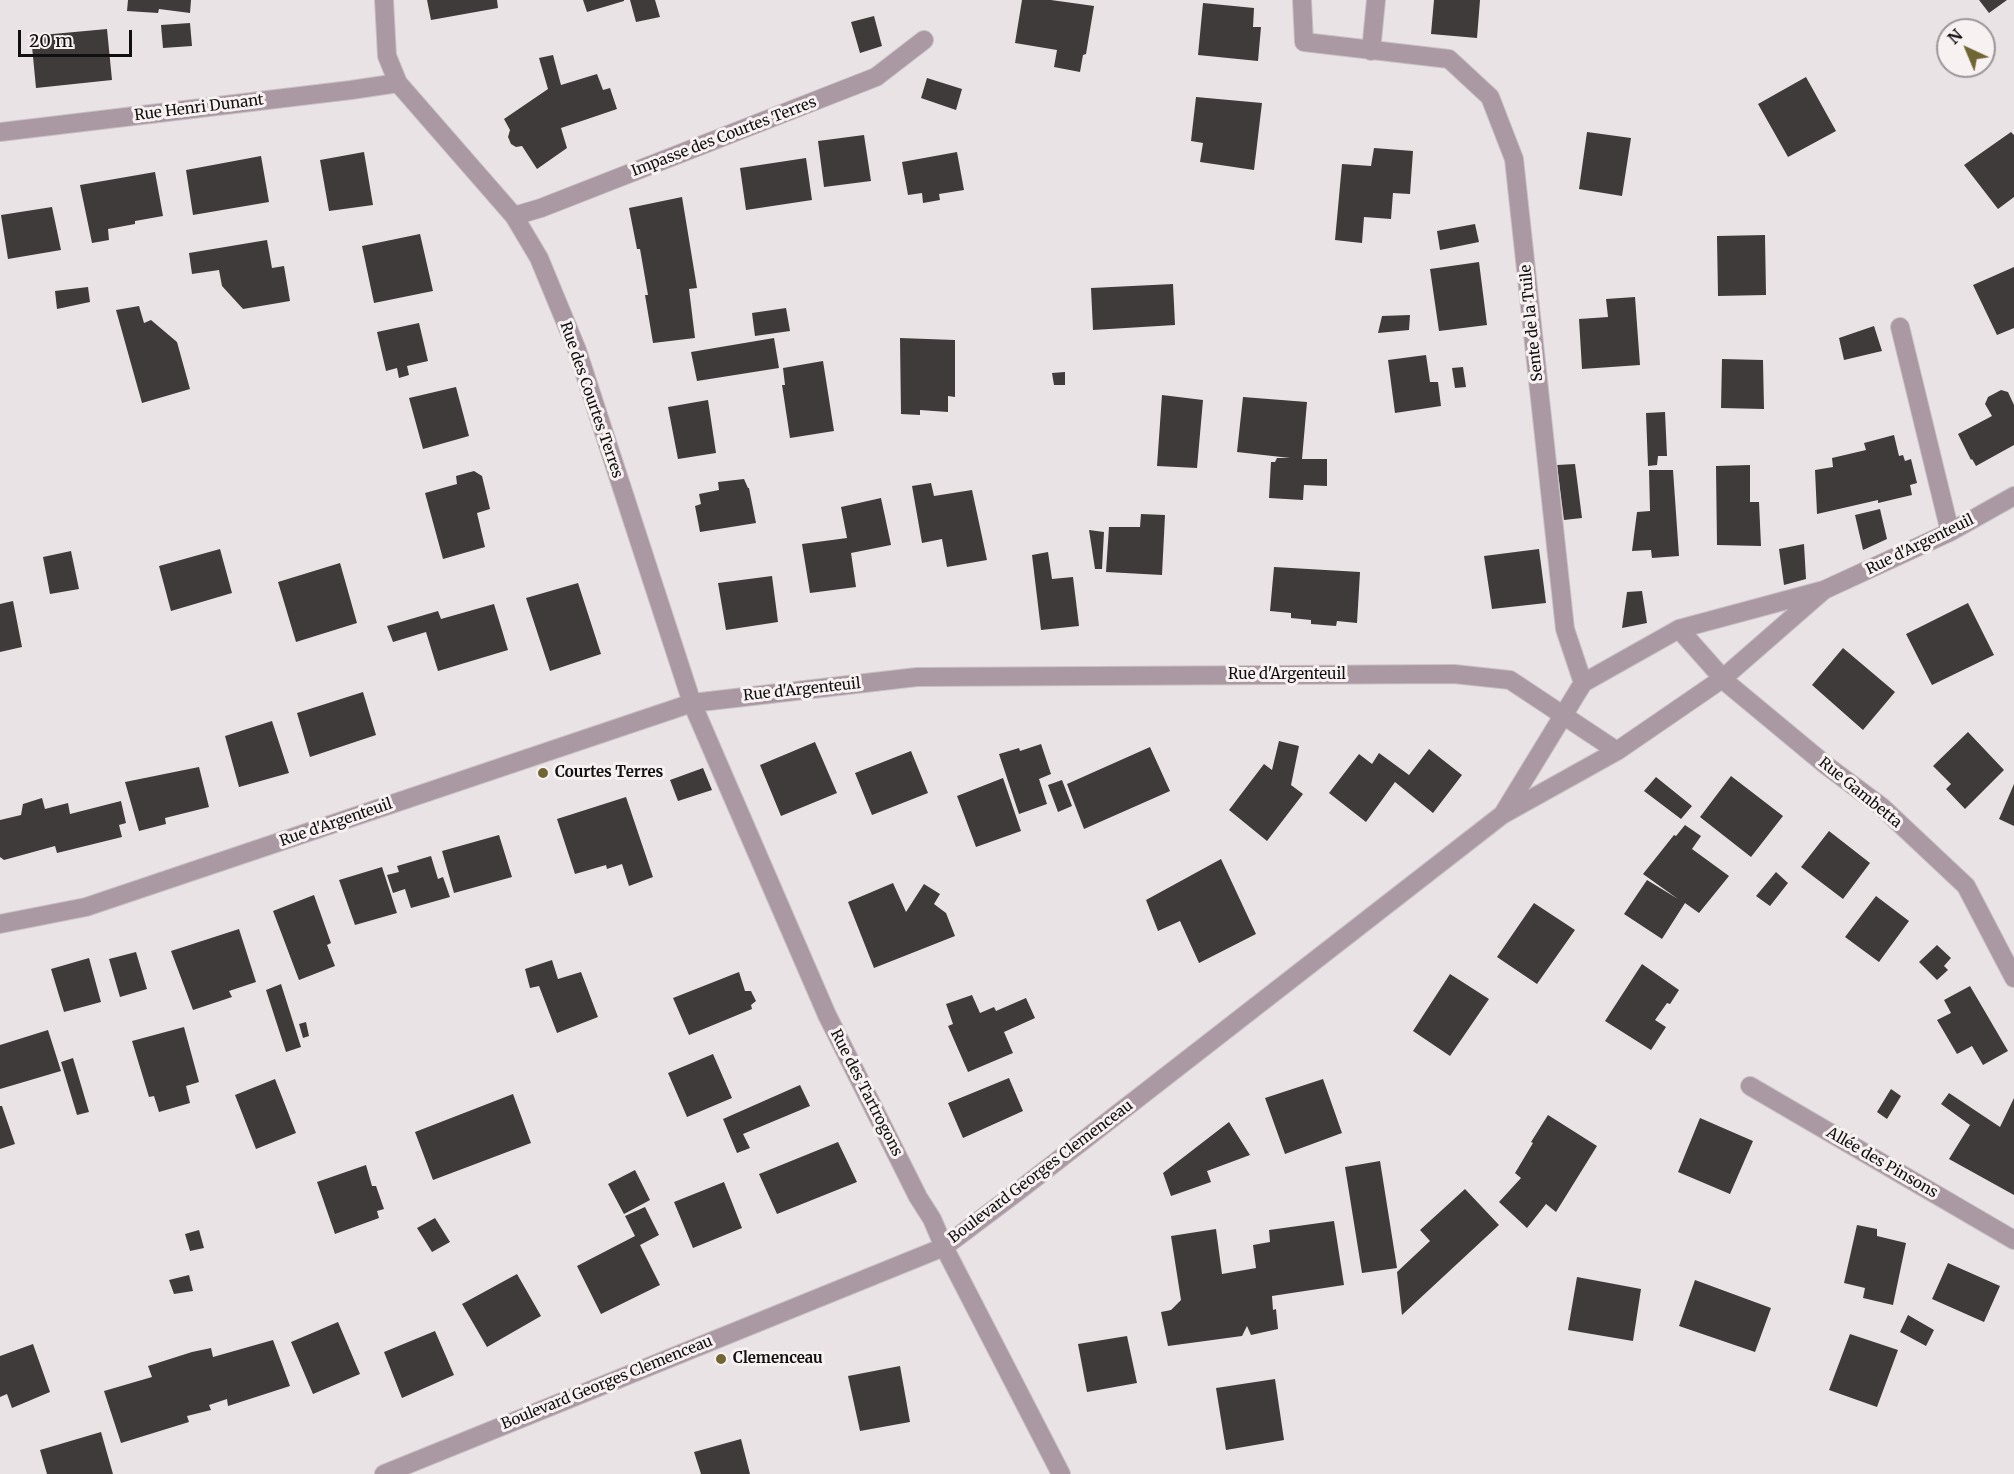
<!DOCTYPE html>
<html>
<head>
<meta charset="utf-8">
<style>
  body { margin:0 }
  #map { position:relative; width:2014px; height:1474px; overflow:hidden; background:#eae3e5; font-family:Merriweather,serif }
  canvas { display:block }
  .north { position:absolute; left:1936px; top:18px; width:60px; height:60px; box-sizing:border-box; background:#f7f1f2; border:2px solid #9b9798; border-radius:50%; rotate:316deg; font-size:16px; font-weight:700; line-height:24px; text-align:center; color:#120f10 }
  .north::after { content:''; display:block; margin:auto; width:21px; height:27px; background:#706633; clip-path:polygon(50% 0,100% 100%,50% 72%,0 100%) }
  .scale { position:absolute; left:18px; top:30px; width:114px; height:27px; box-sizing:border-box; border:3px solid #120f10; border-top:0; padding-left:8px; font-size:18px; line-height:21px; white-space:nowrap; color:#120f10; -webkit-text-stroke:4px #f7f1f2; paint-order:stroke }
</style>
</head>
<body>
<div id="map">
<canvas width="2014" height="1474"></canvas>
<div class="north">N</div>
<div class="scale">20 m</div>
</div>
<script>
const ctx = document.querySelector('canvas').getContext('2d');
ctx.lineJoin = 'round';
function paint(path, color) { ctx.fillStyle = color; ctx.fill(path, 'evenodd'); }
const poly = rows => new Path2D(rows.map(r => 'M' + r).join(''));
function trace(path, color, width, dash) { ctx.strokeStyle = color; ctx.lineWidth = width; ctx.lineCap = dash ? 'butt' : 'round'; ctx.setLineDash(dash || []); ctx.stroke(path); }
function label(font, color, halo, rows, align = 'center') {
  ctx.font = font + ' Merriweather,serif'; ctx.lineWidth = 6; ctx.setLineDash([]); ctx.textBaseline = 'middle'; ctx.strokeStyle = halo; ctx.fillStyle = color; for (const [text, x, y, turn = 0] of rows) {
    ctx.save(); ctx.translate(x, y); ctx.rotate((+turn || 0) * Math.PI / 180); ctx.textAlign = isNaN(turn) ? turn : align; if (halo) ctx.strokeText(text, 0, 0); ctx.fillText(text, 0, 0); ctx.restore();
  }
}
const building = poly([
  [128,0,191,0,190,13,159,9,158,13,127,11],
  [427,0,497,0,498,8,431,20],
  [583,0,624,0,624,1,587,12],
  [630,0,655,0,660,17,636,22],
  [1022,0,1051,0,1094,6,1086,54,1083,55,1080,72,1054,67,1057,50,1015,43],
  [1434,0,1480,0,1477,38,1431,34],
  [1979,0,2007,0,1989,13],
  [1203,3,1254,8,1253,27,1261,27,1258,61,1198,55],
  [874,16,882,46,860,53,851,22],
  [190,23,192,46,163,48,161,25],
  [107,29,112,80,36,88,31,36],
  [553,55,561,85,597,74,603,90,610,88,617,109,561,128,567,148,537,169,522,146,516,147,511,144,508,137,510,130,504,119,548,89,539,58],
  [1806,77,1836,131,1788,157,1758,104],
  [927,78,962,89,956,110,921,98],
  [1196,97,1262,103,1254,170,1200,162,1203,143,1191,141],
  [1587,132,1631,138,1622,196,1579,189],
  [2011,132,2014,135,2014,197,1998,209,1964,165],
  [864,135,871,181,824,187,818,141],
  [1374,148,1413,151,1410,194,1393,193,1391,219,1364,217,1362,243,1335,240,1342,164,1371,166],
  [364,152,373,205,329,211,320,160],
  [957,152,964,190,939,194,940,200,923,203,922,193,908,195,902,162],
  [261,156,269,202,193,215,186,170],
  [806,158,812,200,746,210,740,168],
  [155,172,163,216,135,221,135,224,108,229,109,240,92,243,80,185],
  [682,197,697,288,689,289,695,338,653,343,645,295,648,295,640,249,637,249,629,208],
  [52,207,61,250,8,259,1,215],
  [1475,224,1479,242,1440,250,1437,231],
  [420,234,433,291,374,303,362,246],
  [1765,235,1766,295,1718,296,1717,236],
  [267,240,272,268,284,266,290,301,243,309,222,286,219,270,192,274,189,253],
  [1479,262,1487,325,1439,331,1430,269],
  [2014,267,2014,328,1997,335,1973,285],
  [1173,284,1175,325,1093,330,1091,288],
  [88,287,90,302,57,309,55,291],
  [1635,297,1640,365,1582,369,1579,319,1608,317,1606,299],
  [139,306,144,323,151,320,177,342,190,389,142,403,116,310],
  [786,308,790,331,755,336,752,313],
  [1410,315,1409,330,1378,333,1382,316],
  [419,323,428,361,407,366,409,375,399,378,397,368,386,371,377,332],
  [1874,326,1882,351,1844,360,1839,338],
  [774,338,779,368,697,381,691,352],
  [900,338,955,340,955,397,948,396,948,412,920,410,920,415,901,414],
  [1426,355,1430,382,1438,382,1441,406,1395,413,1388,360],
  [1722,359,1763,360,1764,409,1721,408],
  [823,361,834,431,790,438,782,385,785,385,783,368],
  [1463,367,1466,387,1455,388,1452,368],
  [1065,372,1065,385,1054,385,1052,373],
  [456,387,469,436,423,449,409,398],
  [2001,390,2008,392,2014,405,2014,445,1976,466,1972,459,1971,460,1958,434,1992,416,1985,404,1988,397],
  [1162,395,1203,400,1197,468,1157,466],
  [1243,397,1307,402,1302,459,1327,459,1327,486,1304,485,1303,500,1269,498,1271,462,1275,462,1277,458,1290,458,1237,452],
  [708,400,716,453,678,459,668,407],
  [1665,412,1667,456,1658,456,1657,465,1648,466,1646,413],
  [1894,435,1899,456,1903,455,1905,461,1911,459,1917,483,1910,485,1912,495,1878,503,1878,500,1817,514,1815,470,1833,467,1832,458,1866,450,1864,443],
  [1575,464,1582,518,1564,520,1557,465],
  [1750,465,1750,502,1759,502,1761,546,1717,545,1716,466],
  [1649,470,1673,470,1679,556,1652,558,1651,550,1632,551,1637,512,1650,511],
  [474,471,482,476,490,509,477,513,485,547,443,559,425,493,457,484,456,476],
  [744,479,748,488,749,488,756,523,700,532,695,506,701,504,699,494,719,490,718,482],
  [931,483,934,496,972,490,987,560,947,567,942,539,922,543,912,486],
  [881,498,891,545,851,553,856,587,810,593,802,544,847,538,841,507],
  [1880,509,1887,539,1863,550,1855,515],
  [1141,514,1165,515,1162,575,1106,572,1109,527,1140,527],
  [1089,530,1104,532,1102,569,1095,569],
  [1804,544,1806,579,1784,585,1779,549],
  [220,549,232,593,171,611,159,566],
  [1539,549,1546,603,1492,609,1484,556],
  [71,551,79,589,50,594,43,557],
  [1048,552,1052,579,1073,577,1079,626,1041,630,1032,555],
  [340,563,357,623,296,642,278,582],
  [1274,567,1360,572,1357,623,1337,621,1336,626,1311,624,1311,620,1291,618,1291,613,1270,611],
  [772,576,778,622,726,630,718,583],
  [578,583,601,654,550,671,526,598],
  [1642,591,1647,623,1622,628,1627,592],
  [13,601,22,647,0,652,0,604],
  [1968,603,1994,655,1932,685,1906,634],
  [494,604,508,650,438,671,426,632,393,642,387,626,438,611,441,619],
  [1843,648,1895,692,1863,730,1812,685],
  [363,692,376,735,310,757,297,713],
  [272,721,289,773,239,787,225,736],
  [1968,732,2004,770,1965,809,1946,789,1951,784,1933,766],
  [1279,741,1299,746,1291,785,1303,794,1267,841,1229,810,1264,764,1272,770],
  [815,742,837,793,781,816,760,765],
  [1041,744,1051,774,1039,779,1047,804,1019,814,999,754,1019,748,1020,751],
  [1150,747,1170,791,1084,829,1067,784],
  [1429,749,1462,775,1433,813,1395,782,1366,822,1329,793,1359,754,1372,764,1379,753,1409,775],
  [911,751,928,793,872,815,855,773],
  [199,767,209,807,165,818,166,824,139,831,125,782],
  [703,768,712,790,678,801,670,780],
  [1731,776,1783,816,1751,857,1700,817],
  [1656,777,1692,806,1681,819,1644,791],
  [1003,778,1021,831,976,847,957,796],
  [1062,780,1072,806,1058,812,1048,785],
  [2014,784,2014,826,1999,819],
  [626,797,653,877,629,886,622,864,607,869,606,865,575,874,557,819],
  [42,798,45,809,68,803,70,814,121,801,126,823,119,825,122,837,57,853,55,846,4,860,0,857,0,820,21,815,23,804],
  [1685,825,1701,836,1692,849,1729,876,1699,913,1685,903,1662,939,1624,914,1647,880,1678,899,1643,874,1674,835,1676,836],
  [1829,831,1870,863,1843,899,1801,867],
  [499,835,512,877,454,893,442,851],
  [431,856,438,879,443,877,450,897,411,908,405,889,393,893,387,875,399,872,397,866],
  [1221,859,1256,934,1199,963,1180,921,1158,931,1146,900],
  [382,867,397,913,355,925,339,880],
  [1776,872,1788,883,1770,906,1756,896],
  [893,883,906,912,924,884,940,894,934,904,946,913,955,936,874,968,848,902],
  [314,895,331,943,327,945,335,966,299,980,273,911],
  [1876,896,1909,921,1879,962,1845,937],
  [1534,903,1575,930,1537,984,1497,957],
  [239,929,256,982,229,991,232,997,193,1010,171,951],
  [1937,945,1951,958,1944,966,1948,970,1937,980,1919,962],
  [136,952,147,989,120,997,109,959],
  [89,958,101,1002,64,1012,51,969],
  [552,960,558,979,581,972,598,1017,557,1033,539,986,530,988,525,969],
  [1642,964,1679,990,1670,1004,1667,1003,1655,1020,1666,1027,1651,1050,1605,1021],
  [739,972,745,991,751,991,756,1001,751,1005,752,1009,689,1035,673,998],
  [1450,974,1489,999,1450,1056,1413,1031],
  [281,984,301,1047,286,1052,266,990],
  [1970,986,2008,1051,1983,1065,1972,1046,1957,1054,1937,1020,1951,1013,1944,1000],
  [972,995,980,1013,994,1007,996,1011,1026,998,1035,1018,1004,1032,1013,1053,968,1072,948,1026,953,1024,946,1004],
  [306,1022,309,1036,303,1038,299,1024],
  [184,1027,199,1082,186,1086,190,1103,159,1112,154,1096,149,1097,132,1041],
  [48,1030,61,1071,0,1089,0,1045],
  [713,1054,732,1098,687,1117,668,1073],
  [73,1058,89,1112,77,1115,61,1062],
  [1009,1078,1023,1111,963,1138,948,1103],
  [275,1079,296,1133,256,1149,235,1095],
  [1323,1079,1342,1133,1285,1154,1265,1098],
  [800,1085,810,1106,743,1134,750,1148,737,1153,723,1119],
  [1891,1089,1901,1096,1887,1119,1877,1112],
  [1949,1093,2000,1127,2014,1098,2014,1195,1949,1159,1970,1125,1941,1104],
  [513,1094,531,1143,433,1180,415,1132],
  [0,1106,2,1106,15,1144,0,1149],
  [1548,1115,1597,1146,1556,1212,1546,1204,1527,1228,1499,1202,1521,1178,1515,1173,1533,1143,1531,1142],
  [1700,1118,1753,1141,1730,1194,1678,1172],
  [1229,1122,1250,1155,1207,1171,1211,1182,1171,1196,1163,1173],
  [838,1142,857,1182,777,1214,759,1174],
  [1380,1161,1397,1268,1362,1273,1345,1167],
  [366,1165,372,1186,376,1186,384,1209,377,1211,379,1218,335,1234,317,1182],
  [635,1170,650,1200,624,1214,608,1184],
  [724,1182,742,1228,693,1248,674,1202],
  [1465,1189,1499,1225,1402,1315,1397,1272,1430,1241,1420,1230],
  [645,1207,659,1235,640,1245,660,1285,601,1314,577,1266,635,1236,625,1216],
  [435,1218,450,1242,432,1252,417,1228],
  [1334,1221,1344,1285,1272,1296,1273,1310,1276,1309,1278,1329,1251,1335,1247,1326,1242,1336,1168,1346,1161,1312,1171,1310,1181,1300,1171,1236,1216,1229,1222,1274,1256,1268,1253,1245,1270,1242,1269,1230],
  [1857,1225,1877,1229,1877,1236,1906,1243,1893,1305,1863,1298,1865,1288,1844,1283],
  [199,1230,204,1248,190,1251,185,1234],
  [1948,1263,2000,1286,1984,1322,1932,1299],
  [517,1274,541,1316,487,1347,462,1304],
  [189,1275,193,1291,174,1294,169,1280],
  [1577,1277,1641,1289,1633,1341,1568,1330],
  [1695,1280,1771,1308,1755,1352,1679,1326],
  [1908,1315,1934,1330,1926,1346,1900,1332],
  [338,1322,360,1374,313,1394,291,1342],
  [435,1331,454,1375,402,1398,384,1352],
  [1850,1334,1898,1350,1877,1407,1829,1390],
  [1127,1336,1137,1383,1087,1392,1078,1344],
  [273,1340,290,1386,228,1406,227,1399,209,1405,211,1410,187,1416,189,1422,121,1443,104,1391,152,1377,148,1366,192,1352,211,1348,213,1357],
  [33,1344,50,1392,12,1408,7,1394,0,1397,0,1356],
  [900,1366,910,1422,860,1431,848,1376],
  [1275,1379,1284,1440,1226,1450,1216,1388],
  [101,1432,113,1474,47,1474,40,1450],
  [741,1439,750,1474,701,1474,694,1452]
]);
const minor = poly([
  [384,0,387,56,398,83,514,216,539,258,577,350,692,703,827,1015,918,1197,932,1219,944,1247,1061,1474],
  [1302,0,1304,42,1449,59,1490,97,1514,159,1565,629,1583,683],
  [1371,51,1376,0],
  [0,132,351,90,398,83],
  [514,216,541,208,876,77,924,40],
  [1900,327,1950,532],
  [1679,629,1727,683,1827,766,1882,807,1966,886,2014,978],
  [1503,814,1583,683,1679,629,1824,590,1950,532,2014,496],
  [0,924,86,907,692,703,917,677,1454,674,1510,680,1617,751],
  [1750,1086,2014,1240],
  [384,1474,944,1247,1021,1189,1502,815,1617,751,1722,679,1824,590]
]);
const markers = [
  [543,773,6,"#706633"],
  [721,1359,6,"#706633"]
];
const streetNames = [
  ["Rue Henri Dunant",199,108,-7],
  ["Impasse des Courtes Terres",724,137,-21],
  ["Sente de la Tuile",1532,323,-96],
  ["Rue des Courtes Terres",591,400,71],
  ["Rue d'Argenteuil",1920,545,-26],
  ["Rue d'Argenteuil",1287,675],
  ["Rue d'Argenteuil",802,690,-6],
  ["Rue Gambetta",1860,793,39],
  ["Rue d'Argenteuil",336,823,-19],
  ["Rue des Tartrogons",866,1093,63],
  ["Allée des Pinsons",1882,1163,30],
  ["Boulevard Georges Clemenceau",1041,1172,-37],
  ["Boulevard Georges Clemenceau",607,1383,-22]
];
const poiNames = [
  ["Courtes Terres",555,773],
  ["Clemenceau",733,1359]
];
paint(building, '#403b3b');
trace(minor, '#c7c1c3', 20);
trace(minor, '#aa98a2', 18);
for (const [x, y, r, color] of markers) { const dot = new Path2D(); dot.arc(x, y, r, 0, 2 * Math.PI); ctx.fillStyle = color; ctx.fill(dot); trace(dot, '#f7f1f2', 2); }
label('15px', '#120f10', '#f7f1f2', streetNames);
label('bold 15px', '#120f10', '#f7f1f2', poiNames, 'left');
</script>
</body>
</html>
